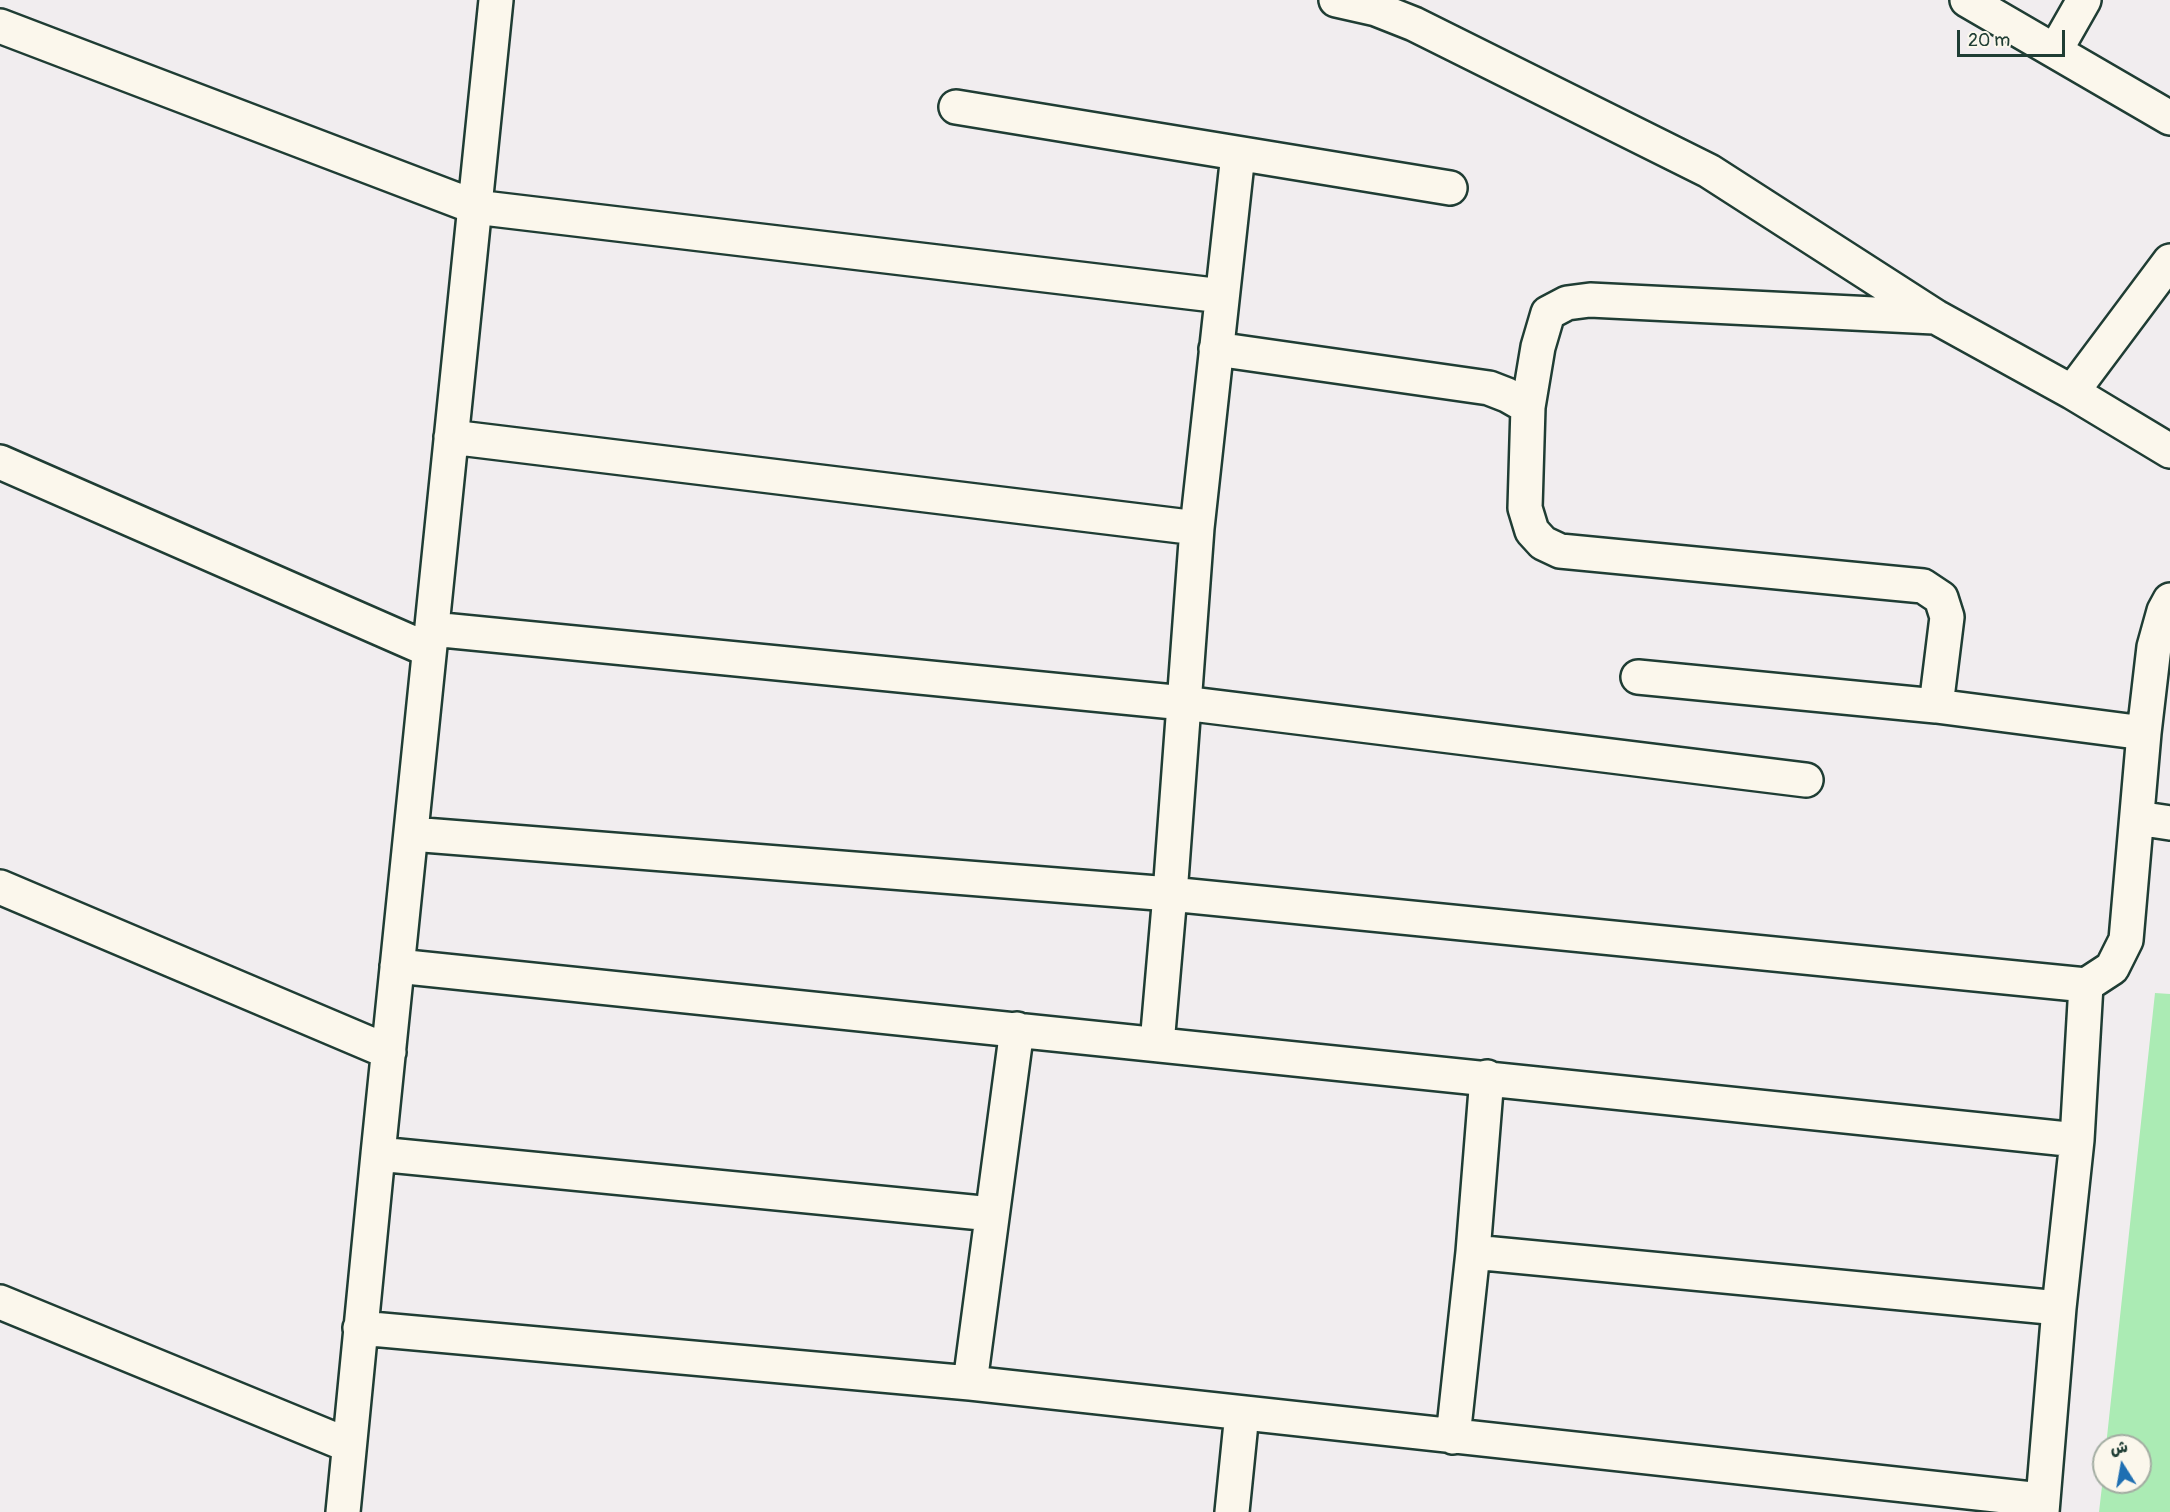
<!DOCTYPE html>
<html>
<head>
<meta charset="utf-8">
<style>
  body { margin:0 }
  #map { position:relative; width:2170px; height:1512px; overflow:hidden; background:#f1edef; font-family:Pangolin,"Playpen Sans Arabic",sans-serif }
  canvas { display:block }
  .north { position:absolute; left:2092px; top:1434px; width:60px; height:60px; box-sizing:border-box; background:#fbf7ec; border:2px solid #a3ada2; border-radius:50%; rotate:349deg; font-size:16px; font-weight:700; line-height:24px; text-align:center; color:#1f3d34 }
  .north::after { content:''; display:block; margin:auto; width:21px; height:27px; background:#1f6fb2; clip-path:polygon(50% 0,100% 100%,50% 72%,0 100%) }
  .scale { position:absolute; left:1957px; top:30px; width:108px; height:27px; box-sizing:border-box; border:3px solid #1f3d34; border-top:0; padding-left:8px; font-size:18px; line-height:21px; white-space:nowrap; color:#1f3d34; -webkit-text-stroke:4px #fbf7ec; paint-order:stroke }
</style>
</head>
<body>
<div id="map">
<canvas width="2170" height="1512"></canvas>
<div class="north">ش</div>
<div class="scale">20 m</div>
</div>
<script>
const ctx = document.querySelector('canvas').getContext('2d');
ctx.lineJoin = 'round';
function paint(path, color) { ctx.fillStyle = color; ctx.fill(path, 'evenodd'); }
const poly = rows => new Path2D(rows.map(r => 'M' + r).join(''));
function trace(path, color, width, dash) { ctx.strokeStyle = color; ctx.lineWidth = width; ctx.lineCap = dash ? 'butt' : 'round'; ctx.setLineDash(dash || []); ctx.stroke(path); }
const green = poly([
  [2155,993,2170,994,2170,1512,2099,1512,2104,1469,2104,1482,2140,1482,2140,1446,2106,1446]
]);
const minor = poly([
  [1336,0,1376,9,1414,24,1709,171,1936,317,2072,392,2170,451],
  [1967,0,2170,118],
  [0,26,475,207,1222,296],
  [2055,51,2084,0],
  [956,107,1450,188],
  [1216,349,1489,388,1507,395,1528,407,1525,508,1532,531,1543,543,1560,551,1923,586,1941,598,1947,617,1936,706],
  [2072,392,2170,261],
  [1528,407,1538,347,1548,313,1567,303,1590,300,1934,317],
  [451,437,1197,528],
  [0,462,429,650],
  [432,629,1184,703,1806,780],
  [1638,677,1936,706,2144,733],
  [2137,818,2170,823],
  [411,834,1170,894,2086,985,2112,968,2126,940,2144,733,2154,647,2164,611,2170,600],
  [0,887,389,1052],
  [397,966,2077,1140],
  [1157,1044,1170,894,1197,528,1238,154],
  [378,1154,992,1214],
  [1473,1252,2059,1308],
  [0,1302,348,1445],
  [360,1328,970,1383,2041,1500],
  [970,1383,1017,1029],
  [1453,1437,1473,1252,1487,1077],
  [343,1512,378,1154,496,0],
  [1232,1512,1242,1413],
  [2042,1512,2059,1308,2077,1140,2086,985]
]);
paint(green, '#abebb4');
trace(minor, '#1f3d34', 38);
trace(minor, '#fbf7ec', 33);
</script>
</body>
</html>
